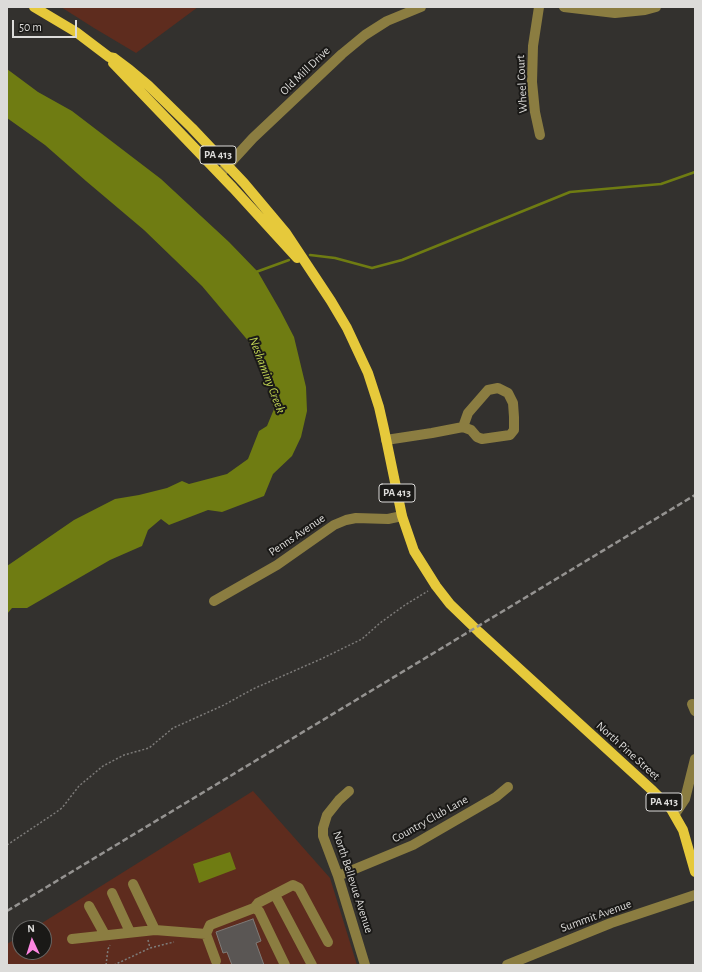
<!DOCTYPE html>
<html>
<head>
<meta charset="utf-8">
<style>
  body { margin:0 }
  #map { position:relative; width:702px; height:972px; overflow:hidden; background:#33312e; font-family:"Alegreya Sans",sans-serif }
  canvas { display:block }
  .frame { position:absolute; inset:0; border:8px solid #dcdbd9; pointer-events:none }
  .north { position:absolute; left:12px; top:920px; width:40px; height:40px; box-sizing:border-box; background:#1a1917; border:1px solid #686765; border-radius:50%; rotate:356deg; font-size:11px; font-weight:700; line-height:16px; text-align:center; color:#dcdbd9 }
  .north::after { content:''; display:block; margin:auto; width:14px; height:18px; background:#fd86e1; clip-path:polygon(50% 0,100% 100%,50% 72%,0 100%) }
  .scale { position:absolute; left:12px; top:20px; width:65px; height:18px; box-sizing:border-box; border:2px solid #dcdbd9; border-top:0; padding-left:5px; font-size:12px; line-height:14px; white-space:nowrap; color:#dcdbd9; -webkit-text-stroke:3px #1a1917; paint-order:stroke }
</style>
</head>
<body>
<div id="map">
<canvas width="702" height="972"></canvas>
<div class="frame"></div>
<div class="north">N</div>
<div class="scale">50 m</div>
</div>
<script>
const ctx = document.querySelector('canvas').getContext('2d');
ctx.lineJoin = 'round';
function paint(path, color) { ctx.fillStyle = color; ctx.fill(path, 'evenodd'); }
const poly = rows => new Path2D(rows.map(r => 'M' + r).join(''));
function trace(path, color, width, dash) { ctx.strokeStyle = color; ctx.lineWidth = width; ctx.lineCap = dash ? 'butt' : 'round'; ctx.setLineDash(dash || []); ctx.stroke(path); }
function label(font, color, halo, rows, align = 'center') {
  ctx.font = font + ' "Alegreya Sans",sans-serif'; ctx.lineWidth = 4; ctx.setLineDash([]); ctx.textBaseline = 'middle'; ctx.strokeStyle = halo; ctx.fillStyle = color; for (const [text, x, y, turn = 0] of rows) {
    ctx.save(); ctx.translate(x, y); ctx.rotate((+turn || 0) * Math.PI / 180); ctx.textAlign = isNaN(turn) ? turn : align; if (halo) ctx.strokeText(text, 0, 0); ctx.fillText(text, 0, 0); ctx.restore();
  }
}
const green = poly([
  [61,7,198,7,136,53,94,28],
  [253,791,330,878,357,965,7,965,7,944,20,936,20,952,44,952,44,928,34,928]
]);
const water = poly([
  [7,69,38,92,72,111,161,179,229,242,258,272,280,310,294,337,306,387,307,411,301,437,292,456,273,474,264,496,222,512,208,510,169,525,161,519,148,530,142,546,110,560,27,608,12,608,7,614,7,566,74,520,115,499,139,495,167,488,182,481,189,484,227,474,248,459,259,431,267,426,274,409,270,397,268,376,250,343,202,286,144,230,86,181,45,145,7,118],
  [230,852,236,869,199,883,193,864]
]);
const stream = poly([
  [310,255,335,258,372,268,402,260,570,192,661,184,695,172],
  [256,272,289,260]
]);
const building = poly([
  [253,919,261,941,256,943,264,965,232,965,227,952,223,953,216,932,253,919]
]);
const path = poly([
  [7,845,55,813,62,808,79,786,103,766,124,755,149,748,173,728,182,724,224,705,253,689,321,659,362,639,380,623,405,605,428,591],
  [148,940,150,948],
  [106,965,108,949,110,945],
  [114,965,150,948,174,942]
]);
const minor = poly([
  [539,7,533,46,532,82,535,112,540,135],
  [564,7,615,13,645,10,656,7],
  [220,174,253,138,342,54,365,35,387,21,421,7],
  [386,440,432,433,463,427,471,430,477,437,482,439,510,435,514,430,514,417,513,403,508,393,498,388,488,390,468,413,463,427],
  [214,601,277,565,334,525,346,520,356,518,388,519,402,516],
  [692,704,695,711],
  [349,791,339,800,327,815,323,828,323,836,338,876,365,965],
  [675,814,685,799,695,759],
  [338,876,413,845,496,797,508,787],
  [133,884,155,930],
  [112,893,130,932],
  [275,895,312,965],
  [89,906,105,935],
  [254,908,258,903,293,885,299,888,328,942],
  [206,934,216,961],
  [72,939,155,930,206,934,210,925,254,908,259,911,285,965],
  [507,965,611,923,695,895]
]);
const major = poly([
  [34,7,76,32,109,57,114,58,130,70,148,85,192,128,244,183,286,233,331,301,347,328,368,373,379,407,384,429,402,516,414,551,436,586,450,604,479,632,653,791,671,809,683,830,695,872],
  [113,63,233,188,297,258]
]);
const rail = poly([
  [7,911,695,495]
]);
const shields = [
  [218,155,36],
  [397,493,36],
  [664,802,36]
];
const shieldNames = [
  ["PA 413",218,155],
  ["PA 413",397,493],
  ["PA 413",664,802]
];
const streetNames = [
  ["Old Mill Drive",305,71,-44],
  ["Wheel Court",522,84,-93],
  ["Penns Avenue",297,535,-34],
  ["North Pine Street",628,751,42],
  ["Country Club Lane",430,819,-29],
  ["North Bellevue Avenue",353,882,72],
  ["Summit Avenue",596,916,-20]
];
const waterNames = [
  ["Neshaminy Creek",267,375,69]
];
paint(green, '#5e2c1e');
paint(water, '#6f7c12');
trace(stream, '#6f7c12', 2.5);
paint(building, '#5a5654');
trace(building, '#7e7a77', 1);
trace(path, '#7e7c7a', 1.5, [2, 2]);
trace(minor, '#8b7d41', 10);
trace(major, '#e6c93b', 10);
trace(rail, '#959391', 2.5, [6, 3]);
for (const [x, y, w] of shields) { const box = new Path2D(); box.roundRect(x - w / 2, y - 9, w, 18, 3); ctx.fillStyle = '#1a1917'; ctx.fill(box); trace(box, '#dcdbd9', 1); }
label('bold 11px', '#dcdbd9', null, shieldNames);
label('12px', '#dcdbd9', '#1a1917', streetNames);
label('italic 13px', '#bfd253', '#1a1917', waterNames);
</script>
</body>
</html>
